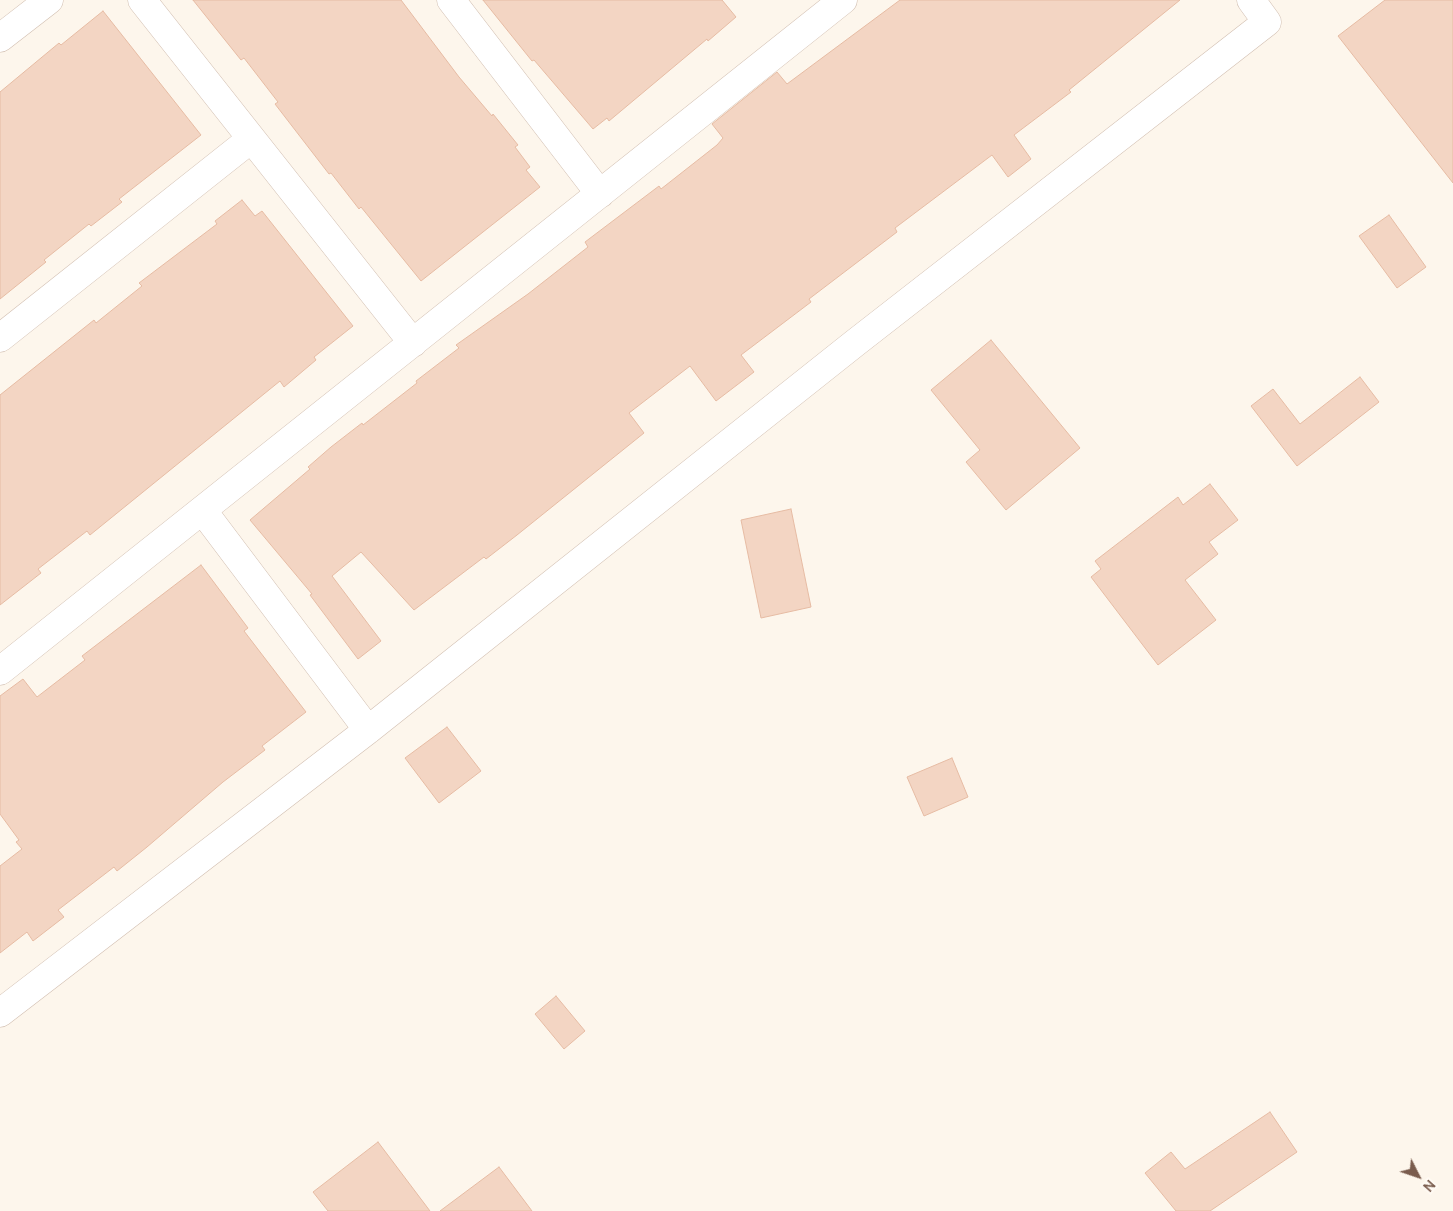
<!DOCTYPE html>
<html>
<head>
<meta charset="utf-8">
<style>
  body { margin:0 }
  #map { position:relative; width:1453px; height:1211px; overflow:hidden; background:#fdf6ec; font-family:Manrope,sans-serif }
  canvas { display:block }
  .north { position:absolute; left:1393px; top:1151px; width:50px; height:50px; -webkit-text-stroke:4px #fffaf3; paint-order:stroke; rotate:131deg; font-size:14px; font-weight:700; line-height:20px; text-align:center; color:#7a5c4d }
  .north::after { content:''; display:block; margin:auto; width:18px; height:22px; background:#7a5c4d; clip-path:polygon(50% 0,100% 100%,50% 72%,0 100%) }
</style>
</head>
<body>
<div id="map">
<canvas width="1453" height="1211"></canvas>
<div class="north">N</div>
</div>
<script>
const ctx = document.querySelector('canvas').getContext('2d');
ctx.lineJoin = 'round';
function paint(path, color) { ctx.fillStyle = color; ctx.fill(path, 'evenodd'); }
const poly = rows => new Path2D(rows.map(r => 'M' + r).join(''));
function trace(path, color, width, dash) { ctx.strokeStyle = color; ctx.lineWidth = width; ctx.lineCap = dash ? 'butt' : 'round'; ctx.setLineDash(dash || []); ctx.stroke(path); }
const building = poly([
  [193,0,401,0,459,77,492,116,493,114,518,145,515,147,530,167,526,170,540,187,421,281,361,207,359,209,331,173,329,174,275,104,278,102,244,58,241,60,193,0],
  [483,0,722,0,736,17,708,41,707,39,609,121,607,118,593,129,534,60,532,61,483,0],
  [900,0,1180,0,1069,90,1071,92,1014,135,1031,159,1008,177,992,155,895,228,897,232,809,299,811,302,741,355,754,372,716,401,690,366,629,413,644,433,517,535,486,559,484,557,414,610,361,552,332,576,381,641,358,659,310,595,312,594,250,520,310,469,308,467,331,447,362,423,363,425,417,383,416,381,459,348,456,345,528,294,588,247,585,242,659,186,661,189,717,145,723,138,712,124,777,72,787,84,900,0],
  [1385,0,1453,0,1453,183,1338,36,1385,0],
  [103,11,201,135,119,199,122,202,91,226,89,224,44,260,46,262,0,299,0,92,59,43,61,45,103,11],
  [242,200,255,216,262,211,353,326,314,357,316,360,284,387,280,381,90,535,87,531,38,569,41,573,0,605,0,395,94,320,96,323,142,286,139,283,217,224,215,221,242,200],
  [1389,215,1426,267,1397,288,1359,236,1389,215],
  [991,340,1080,448,1006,510,966,462,980,450,931,390,991,340],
  [1360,377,1379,402,1297,466,1251,406,1273,389,1300,424,1360,377],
  [1210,484,1238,520,1209,542,1218,554,1185,580,1216,620,1158,665,1091,577,1101,569,1095,561,1178,497,1183,505,1210,484],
  [791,509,811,607,761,618,741,520,791,509],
  [201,565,248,628,244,631,306,712,262,746,265,750,223,782,147,847,117,871,114,867,58,910,64,917,33,941,27,932,0,953,0,866,22,849,16,842,19,840,0,814,0,696,23,679,37,697,85,660,82,656,201,565],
  [447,727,481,771,439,803,405,758,447,727],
  [952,758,968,797,924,816,907,777,952,758],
  [556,996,585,1031,564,1049,535,1014,556,996],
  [1270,1112,1297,1152,1210,1211,1176,1211,1145,1173,1171,1152,1185,1169,1270,1112],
  [378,1142,430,1211,328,1211,313,1192,378,1142],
  [499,1167,532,1211,440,1211,499,1167]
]);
const street = poly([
  [142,0,413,343],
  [451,0,600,194],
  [0,38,49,0],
  [0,338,251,139],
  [203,511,368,730],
  [0,671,843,0],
  [0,1013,368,730,855,343,1267,22,1251,0]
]);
paint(building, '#f3d5c3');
trace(building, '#e6bba3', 1);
trace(street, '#d1beb0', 29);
trace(street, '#fff', 28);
</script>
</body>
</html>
